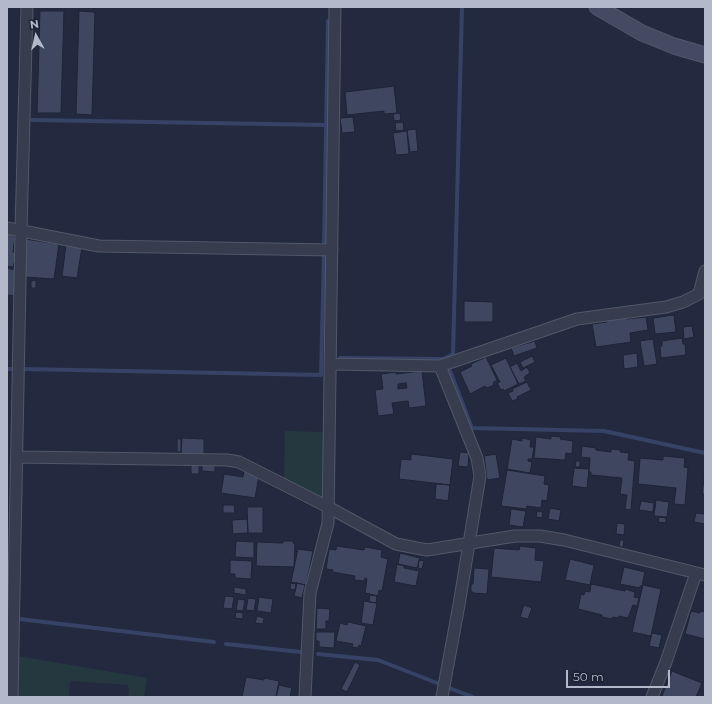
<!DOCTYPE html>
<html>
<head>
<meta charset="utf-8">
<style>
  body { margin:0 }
  #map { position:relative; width:712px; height:704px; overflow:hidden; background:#232a3f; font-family:Montserrat,sans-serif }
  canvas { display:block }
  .frame { position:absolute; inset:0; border:8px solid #b3b8ca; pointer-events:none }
  .north { position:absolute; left:16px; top:16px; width:40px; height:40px; -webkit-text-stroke:3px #1c2234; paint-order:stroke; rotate:352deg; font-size:11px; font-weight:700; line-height:16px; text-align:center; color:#b3b8ca }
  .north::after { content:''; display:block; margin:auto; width:14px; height:18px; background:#b3b8ca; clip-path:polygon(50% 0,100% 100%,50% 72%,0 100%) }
  .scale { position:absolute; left:566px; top:670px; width:104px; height:18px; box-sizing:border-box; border:2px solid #b3b8ca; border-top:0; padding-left:5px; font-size:12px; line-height:14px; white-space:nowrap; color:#b3b8ca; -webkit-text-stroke:3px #1c2234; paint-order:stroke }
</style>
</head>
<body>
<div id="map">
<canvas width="712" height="704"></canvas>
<div class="frame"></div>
<div class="north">N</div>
<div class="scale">50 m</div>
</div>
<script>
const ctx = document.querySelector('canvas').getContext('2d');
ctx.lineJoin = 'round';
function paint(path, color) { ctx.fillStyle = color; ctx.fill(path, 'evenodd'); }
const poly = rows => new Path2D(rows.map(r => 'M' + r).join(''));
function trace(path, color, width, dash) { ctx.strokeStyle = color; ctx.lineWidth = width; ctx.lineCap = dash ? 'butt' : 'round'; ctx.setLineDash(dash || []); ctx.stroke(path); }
const green = poly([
  [285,431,324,432,322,499,284,480],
  [18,656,147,678,144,697,128,697,129,689,128,685,71,681,70,682,69,697,16,697]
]);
const stream = poly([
  [32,120,326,125],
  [324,245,328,21],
  [340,358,444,359,453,354,462,7],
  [7,369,13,369],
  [24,369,321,375,324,255],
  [450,371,472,428,604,431,705,453],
  [19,619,214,642],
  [226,644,301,652],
  [318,654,378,660,437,683],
  [449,688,473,697]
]);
const building = poly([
  [40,11,64,11,61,113,37,113,40,11],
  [79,11,95,12,92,115,76,114,79,11],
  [394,86,397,113,384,114,384,111,347,115,345,92,394,86],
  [400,113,401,120,394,121,393,114,400,113],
  [353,117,355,132,342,133,340,118,353,117],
  [403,122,404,130,396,131,395,123,403,122],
  [416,129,418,151,410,152,407,130,416,129],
  [407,131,409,154,396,155,393,133,407,131],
  [7,234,13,235,13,236,15,236,13,252,19,253,18,263,14,263,13,267,7,266,7,234],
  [25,239,59,244,54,279,24,277,25,239],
  [66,245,82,247,77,278,62,276,66,245],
  [7,268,16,270,14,282,17,283,15,296,7,295,7,268],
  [36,280,36,288,31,288,31,281,36,280],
  [464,301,493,302,493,322,464,322,464,301],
  [626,315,626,319,646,317,648,330,630,333,631,342,596,347,592,324,607,322,607,318,626,315],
  [674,315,676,332,655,334,653,318,674,315],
  [692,326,694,337,684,339,683,327,692,326],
  [682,338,683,344,685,344,686,355,661,358,660,346,662,346,662,341,682,338],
  [653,339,657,364,644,366,640,341,653,339],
  [535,341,537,348,514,356,511,348,535,341],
  [637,353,638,367,624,369,623,355,637,353],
  [532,356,535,362,523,368,520,362,532,356],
  [486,357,497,380,493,383,494,385,487,388,485,386,470,394,460,372,472,366,471,364,486,357],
  [506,358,518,384,504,391,503,389,501,390,497,383,500,382,491,365,506,358],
  [517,363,521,371,527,367,530,373,524,377,526,381,519,384,510,367,517,363],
  [422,371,426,406,409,408,408,401,392,403,394,414,378,416,375,390,383,389,381,374,396,372,396,374,422,371],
  [406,383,407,388,398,389,398,384,406,383],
  [527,382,531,390,517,397,518,399,512,401,508,393,513,391,512,389,527,382],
  [551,436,561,437,560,439,573,441,572,454,566,453,565,460,534,458,536,437,551,439,551,436],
  [182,438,204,439,204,455,181,454,182,438],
  [522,438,531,440,530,447,534,447,532,459,528,459,528,461,532,462,530,473,507,469,512,439,522,441,522,438],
  [177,439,181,439,181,452,177,452,177,439],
  [582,446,596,448,596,450,611,452,611,449,621,450,620,452,629,453,628,460,635,461,631,510,625,509,627,495,620,494,622,478,591,475,591,472,589,472,590,458,581,457,582,446],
  [460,452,469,453,468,467,458,466,460,452],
  [411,454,453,459,450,485,399,479,401,459,411,460,411,454],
  [496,454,500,478,487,480,484,456,496,454],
  [663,456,685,458,684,467,688,468,685,505,674,504,676,488,638,484,640,458,663,460,663,456],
  [576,461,580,461,580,467,575,467,576,461],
  [191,462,199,462,199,474,191,474,191,462],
  [202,463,215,464,215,472,202,471,202,463],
  [574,468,589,469,587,488,572,486,574,468],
  [244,469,259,476,255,498,221,493,224,474,243,477,244,469],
  [507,470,545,476,544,484,549,485,547,501,542,500,541,508,527,506,526,509,501,506,507,470],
  [705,471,705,494,702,494,705,471],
  [436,484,450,485,448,501,435,499,436,484],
  [656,500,669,502,667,517,654,516,656,500],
  [641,501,654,503,653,512,639,510,641,501],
  [223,505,234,505,235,513,223,513,223,505],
  [247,507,263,507,263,533,248,533,247,507],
  [550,508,561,510,559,521,548,519,550,508],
  [511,509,526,511,523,527,509,525,511,509],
  [537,511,543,512,542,518,536,517,537,511],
  [696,513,705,514,705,524,694,522,696,513],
  [659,517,666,518,666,523,658,522,659,517],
  [247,519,248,533,233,534,232,520,247,519],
  [617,523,625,524,624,535,616,534,617,523],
  [620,540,624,540,623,547,619,547,620,540],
  [236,541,254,542,254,558,235,557,236,541],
  [283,541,293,541,293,543,295,544,294,567,256,566,257,542,283,543,283,541],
  [337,546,364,550,365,547,382,550,381,557,388,559,382,591,379,590,378,596,365,593,367,579,365,578,364,581,354,580,355,576,332,572,333,570,326,569,329,549,336,550,337,546],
  [520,546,536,548,535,560,544,561,541,582,491,577,494,548,519,550,520,546],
  [298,549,313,551,306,585,291,582,298,549],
  [400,553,420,558,417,568,398,564,400,553],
  [570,559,594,565,590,585,565,580,570,559],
  [230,560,252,561,251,579,235,578,235,574,230,574,230,560],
  [419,560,424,561,422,569,418,568,419,560],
  [397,564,404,566,404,568,419,571,416,586,394,582,397,564],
  [624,567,645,572,642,586,640,586,640,588,620,584,624,567],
  [474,568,489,569,487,594,473,593,473,592,471,592,471,584,473,584,474,568],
  [291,583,296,584,295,590,290,589,291,583],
  [297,583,305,585,302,598,294,596,297,583],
  [591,584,625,591,625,589,635,592,634,597,639,598,637,606,633,605,628,618,619,616,618,618,613,617,612,619,602,617,602,615,578,609,581,594,584,595,585,591,590,592,591,584],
  [643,585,661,589,651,636,632,632,643,585],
  [234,587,246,589,246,595,234,593,234,587],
  [370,595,377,596,376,603,369,602,370,595],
  [225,596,234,597,232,609,223,608,225,596],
  [259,597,273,599,271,613,257,611,259,597],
  [248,598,256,599,254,611,246,610,248,598],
  [238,599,245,600,243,611,236,610,238,599],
  [364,601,377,603,373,625,361,623,364,601],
  [524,605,532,608,528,619,520,617,524,605],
  [317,608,330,609,329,621,326,621,326,629,316,629,317,608],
  [691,611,700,613,700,611,705,612,705,639,685,634,691,611],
  [236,612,243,613,243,619,235,618,236,612],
  [257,616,264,618,263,624,255,623,257,616],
  [348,622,366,626,361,646,359,645,358,648,352,647,353,644,336,641,340,623,347,625,348,622],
  [316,632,335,632,334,648,319,647,319,641,316,641,316,632],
  [652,633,662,635,659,648,649,646,652,633],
  [355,662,360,665,347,692,341,689,355,662],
  [672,671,702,683,696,697,665,697,662,696,672,671],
  [246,677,264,680,264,678,279,681,276,697,242,697,246,677],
  [279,685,292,688,290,697,276,697,279,685]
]);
const street = poly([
  [7,228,99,246,332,250],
  [331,364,440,366,577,319,666,307,683,302,699,294,705,271],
  [440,366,477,458,480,476,459,605,442,697],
  [17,457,227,460,239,462,328,507,396,544,427,550,515,536,540,536,564,540,705,575],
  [12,697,21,230,27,7],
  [305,697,310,593,328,523,335,7],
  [652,697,666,662,696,573]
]);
const secondary = poly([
  [597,7,642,33,674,46,705,55]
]);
paint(green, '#253840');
trace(stream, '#364266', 4);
paint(building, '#3f465f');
trace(building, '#1e2436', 1);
trace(street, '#52586a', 13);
trace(secondary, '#52586a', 17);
trace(street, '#373d4f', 11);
trace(secondary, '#454a62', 15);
</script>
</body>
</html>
